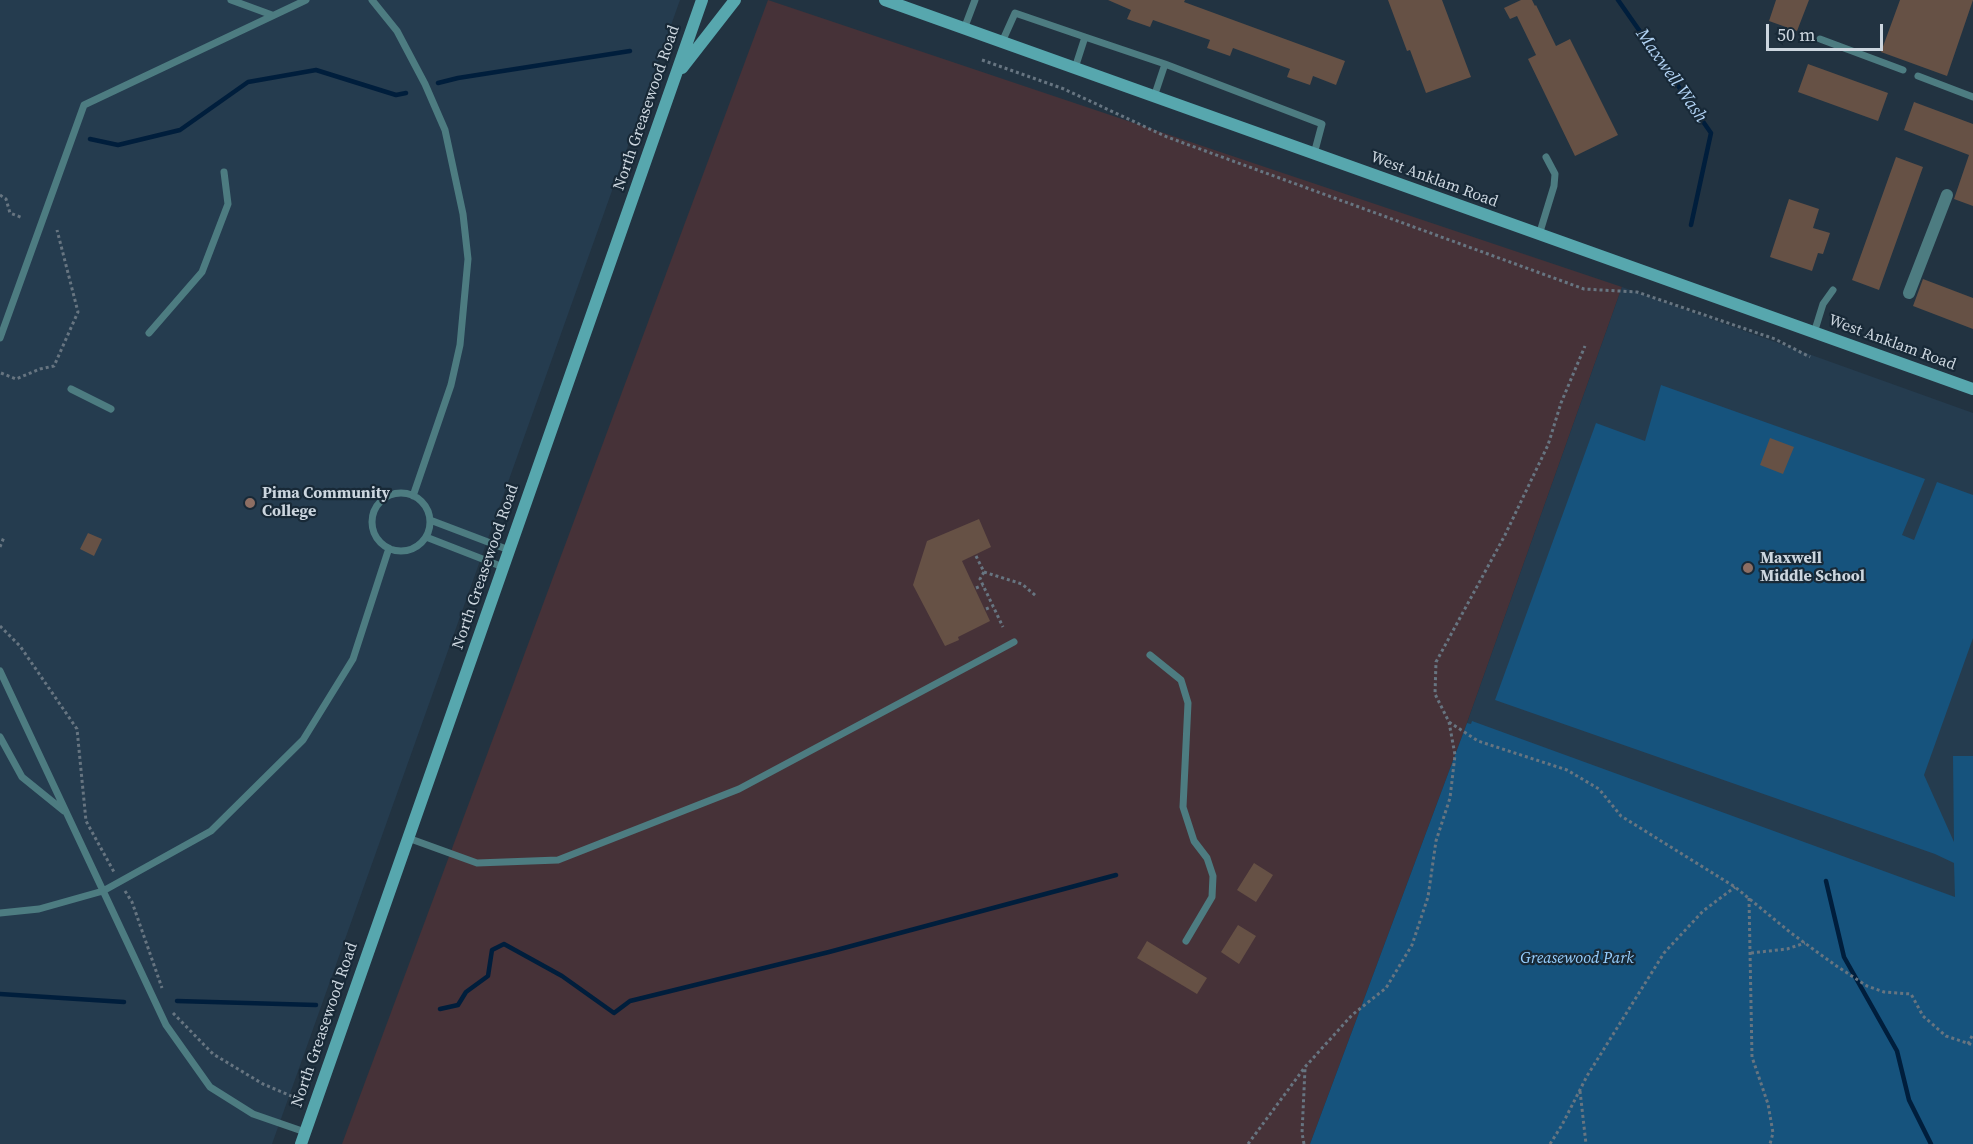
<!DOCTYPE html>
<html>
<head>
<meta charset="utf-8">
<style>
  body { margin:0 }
  #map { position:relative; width:1973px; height:1144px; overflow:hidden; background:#223341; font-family:"Source Serif 4",serif }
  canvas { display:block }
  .scale { position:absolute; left:1766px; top:24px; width:117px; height:27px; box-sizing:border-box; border:3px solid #ccd6df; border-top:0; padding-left:8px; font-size:18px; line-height:21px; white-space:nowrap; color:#ccd6df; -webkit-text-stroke:4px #182937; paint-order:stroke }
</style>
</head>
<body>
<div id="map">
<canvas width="1973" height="1144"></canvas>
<div class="scale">50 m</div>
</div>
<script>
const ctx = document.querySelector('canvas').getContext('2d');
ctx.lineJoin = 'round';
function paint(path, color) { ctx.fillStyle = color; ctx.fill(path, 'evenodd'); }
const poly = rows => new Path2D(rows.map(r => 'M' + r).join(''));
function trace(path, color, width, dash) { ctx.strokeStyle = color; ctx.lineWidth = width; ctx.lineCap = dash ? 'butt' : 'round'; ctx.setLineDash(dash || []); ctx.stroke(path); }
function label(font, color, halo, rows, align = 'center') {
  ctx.font = font + ' "Source Serif 4",serif'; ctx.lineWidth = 4.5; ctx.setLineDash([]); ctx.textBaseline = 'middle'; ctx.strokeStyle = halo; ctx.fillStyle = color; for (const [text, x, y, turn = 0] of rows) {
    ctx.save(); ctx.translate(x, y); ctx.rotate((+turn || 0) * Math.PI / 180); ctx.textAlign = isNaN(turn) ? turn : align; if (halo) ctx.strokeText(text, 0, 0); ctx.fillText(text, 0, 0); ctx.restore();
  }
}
const commercial = poly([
  [768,0,1622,287,1467,723,1310,1144,342,1144]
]);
const built = poly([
  [0,0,680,0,272,1144,0,1144],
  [1622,287,1973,413,1973,904,1467,723]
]);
const green = poly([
  [1661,385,1925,479,1902,535,1914,540,1937,482,1973,495,1973,638,1924,775,1954,842,1953,756,1973,756,1973,1144,1310,1144,1467,723,1471,724,1472,721,1955,897,1954,863,1935,854,1495,700,1596,423,1645,441]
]);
const stream = poly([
  [1618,0,1711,133,1691,225],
  [438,83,458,78,630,51],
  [90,139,118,145,180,130,248,82,316,70,396,95,406,93],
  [1826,881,1844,957,1897,1051,1909,1100,1931,1144],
  [0,994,124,1002],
  [177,1001,316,1005],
  [440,1009,458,1005,466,992,488,976,492,950,504,944,562,976,614,1013,630,1001,829,952,1116,875]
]);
const building = poly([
  [1108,0,1185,0,1184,2,1345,61,1336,85,1313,76,1310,85,1287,77,1290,69,1233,48,1230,56,1207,48,1210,40,1153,20,1150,27,1127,19,1131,10],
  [1388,0,1442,0,1471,77,1426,93,1410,50,1407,51],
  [1521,0,1532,0,1535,6,1536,5,1556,46,1570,39,1618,135,1575,156,1528,59,1536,55,1517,16,1510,19,1504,8],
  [1776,0,1809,0,1797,31,1769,21],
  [1900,0,1973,0,1947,76,1881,52],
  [1808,64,1888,93,1878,121,1798,92],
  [1914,102,1973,124,1973,206,1954,199,1969,155,1904,130],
  [1896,157,1923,167,1879,290,1852,280],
  [1789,199,1819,209,1813,228,1830,233,1823,254,1818,253,1812,271,1770,257],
  [1923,279,1973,298,1973,329,1913,306],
  [1770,438,1794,447,1783,474,1760,465],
  [979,519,991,547,962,561,990,621,958,637,959,640,945,646,913,585,927,541],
  [88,533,102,539,94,556,80,549],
  [1254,863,1273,875,1256,902,1237,890],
  [1238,925,1256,936,1239,964,1221,952],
  [1147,941,1207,978,1197,994,1137,958]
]);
const path = poly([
  [982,60,1064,89,1167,137,1584,289,1637,292,1775,339,1810,357],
  [0,195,6,199,10,213,23,218],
  [1,373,16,379,40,369,54,366,78,312,57,230],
  [0,547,4,537],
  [976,556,984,572,980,579,1003,627],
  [984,572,1022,584,1036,596],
  [976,588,983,585],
  [986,609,993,606],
  [0,626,20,646,77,729,86,821,114,872],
  [1449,722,1478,741,1567,770,1599,789,1621,816,1735,887,1791,933,1835,965,1867,986,1884,992,1911,994,1923,1016,1946,1036,1973,1045],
  [125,891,132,902,162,988],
  [1749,898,1752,1057,1768,1104,1773,1133,1770,1144],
  [1751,953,1787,949,1805,943],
  [173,1013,213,1054,263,1084,303,1101],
  [1968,1044,1973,1034],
  [1580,1091,1586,1144],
  [1248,1144,1305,1067,1352,1015,1386,988,1412,945,1428,897,1436,841,1450,798,1455,755,1449,722,1435,694,1436,662,1505,535,1548,445,1561,403,1585,346],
  [1304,1144,1302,1133,1305,1069],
  [1550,1144,1562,1125,1587,1076,1664,953,1703,911,1735,887]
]);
const service = poly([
  [231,0,272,15],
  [372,0,397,31,425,84,445,130,463,214,468,259,460,345,451,385,413,496],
  [964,29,975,0],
  [1820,39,1903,70],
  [1002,42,1015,13,1085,37],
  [1075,68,1085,37,1165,64],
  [1918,76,1973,97],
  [1154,97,1165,64,1322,124,1314,154],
  [1539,235,1554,186,1555,174,1546,157],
  [149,333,202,272,228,204,224,172],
  [1814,333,1823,304,1833,290],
  [0,338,84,105,306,0],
  [71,389,111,409],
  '372 522a29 29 0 1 1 58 0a29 29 0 1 1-58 0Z',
  [430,520,509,550],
  [426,537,503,567],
  [1150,655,1181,680,1188,703,1183,807,1194,841,1207,858,1213,876,1212,897,1186,941],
  [0,671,166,1025,210,1087,253,1114,305,1132],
  [0,737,22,777,64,811],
  [408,838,477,863,558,860,739,789,1014,642],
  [0,913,39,909,103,891,211,831,303,740,353,659,389,548]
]);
const minor = poly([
  [1909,293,1947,195]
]);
const secondary = poly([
  [885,0,1973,389],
  [682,68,735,0],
  [301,1144,702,0]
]);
const markers = [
  [250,503,6,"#8d6e63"],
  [1748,568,6,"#8d6e63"]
];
const streetNames = [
  ["North Greasewood Road",647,108,-71],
  ["West Anklam Road",1434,180,20],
  ["West Anklam Road",1892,343,20],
  ["North Greasewood Road",486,567,-71],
  ["North Greasewood Road",325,1025,-71]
];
const poiNames = [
  ["Pima Community",262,494],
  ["College",262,512],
  ["Maxwell",1760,559],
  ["Middle School",1760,577]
];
const parkNames = [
  ["Greasewood Park",1577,959]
];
const waterNames = [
  ["Maxwell Wash",1671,76,55]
];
paint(commercial, '#463238');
paint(built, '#253c4f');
paint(green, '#16537d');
trace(stream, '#001e3c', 4.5);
paint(building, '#665145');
trace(path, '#677581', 3, [3, 3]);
trace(service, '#4d7c81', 7);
trace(minor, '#4d7c81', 12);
trace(secondary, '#57a7ae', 12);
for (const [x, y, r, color] of markers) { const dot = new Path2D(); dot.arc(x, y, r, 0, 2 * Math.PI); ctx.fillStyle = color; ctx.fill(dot); trace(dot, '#182937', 2); }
label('16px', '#ccd6df', '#182937', streetNames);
label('bold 16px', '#ccd6df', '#182937', poiNames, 'left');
label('italic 16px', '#97cffe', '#182937', parkNames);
label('italic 18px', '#b2d3f4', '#182937', waterNames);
</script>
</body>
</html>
